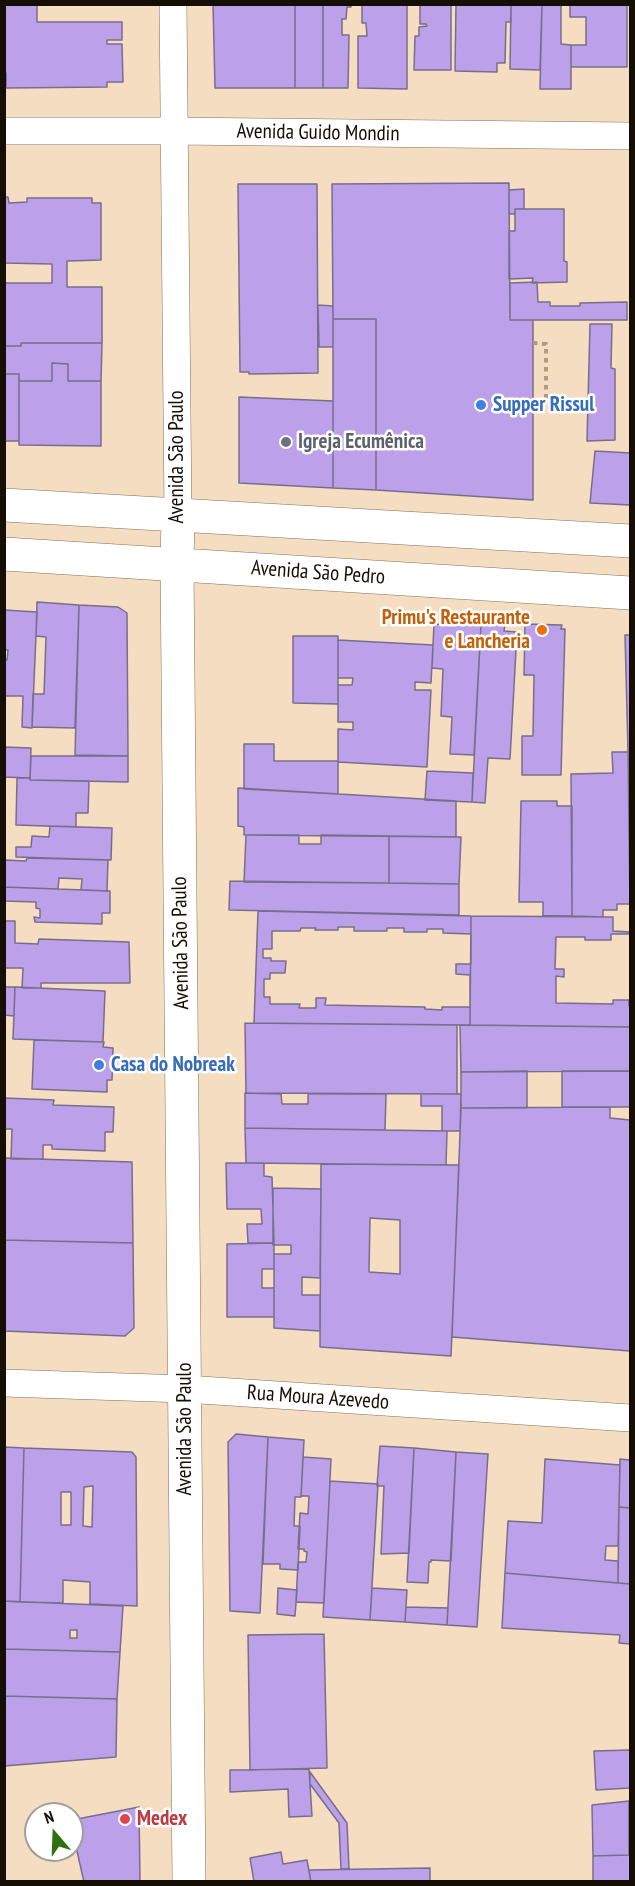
<!DOCTYPE html>
<html>
<head>
<meta charset="utf-8">
<style>
  body { margin:0 }
  #map { position:relative; width:635px; height:1886px; overflow:hidden; background:#f4ddc1; font-family:"PT Sans Narrow",sans-serif }
  canvas { display:block }
  .frame { position:absolute; inset:0; border:6px solid #150e05; pointer-events:none }
  .north { position:absolute; left:24px; top:1802px; width:60px; height:60px; box-sizing:border-box; background:#fff; border:2px solid #a19f9b; border-radius:50%; rotate:341deg; font-size:16px; font-weight:700; line-height:24px; text-align:center; color:#150e05 }
  .north::after { content:''; display:block; margin:auto; width:21px; height:27px; background:#2e720f; clip-path:polygon(50% 0,100% 100%,50% 72%,0 100%) }
</style>
</head>
<body>
<div id="map">
<canvas width="635" height="1886"></canvas>
<div class="frame"></div>
<div class="north">N</div>
</div>
<script>
const ctx = document.querySelector('canvas').getContext('2d');
ctx.lineJoin = 'round';
function paint(path, color) { ctx.fillStyle = color; ctx.fill(path, 'evenodd'); }
const poly = rows => new Path2D(rows.map(r => 'M' + r).join(''));
function trace(path, color, width, dash) { ctx.strokeStyle = color; ctx.lineWidth = width; ctx.lineCap = dash ? 'butt' : 'round'; ctx.setLineDash(dash || []); ctx.stroke(path); }
function label(font, color, halo, rows, align = 'center') {
  ctx.font = font + ' "PT Sans Narrow",sans-serif'; ctx.lineWidth = 5; ctx.setLineDash([]); ctx.textBaseline = 'middle'; ctx.strokeStyle = halo; ctx.fillStyle = color; for (const [text, x, y, turn = 0] of rows) {
    ctx.save(); ctx.translate(x, y); ctx.rotate((+turn || 0) * Math.PI / 180); ctx.textAlign = isNaN(turn) ? turn : align; if (halo) ctx.strokeText(text, 0, 0); ctx.fillText(text, 0, 0); ctx.restore();
  }
}
const building = poly([
  [4,4,37,4,37,22,122,22,122,40,107,40,107,44,122,44,123,82,107,82,107,87,6,88,6,73,4,73,4,4],
  [213,4,295,4,295,88,215,88,213,4],
  [295,4,323,4,323,88,295,88,295,4],
  [323,4,351,4,351,7,347,7,346,19,342,19,342,35,349,35,348,88,323,88,323,4],
  [362,4,407,4,407,89,358,88,358,36,367,36,366,23,362,23,362,4],
  [420,4,451,4,451,70,414,70,415,36,419,36,419,27,427,26,426,24,420,24,420,4],
  [456,4,511,4,511,22,506,22,505,63,497,63,497,72,455,71,456,4],
  [511,4,542,4,540,70,510,69,511,4],
  [542,4,561,4,561,44,571,45,571,89,540,89,542,4],
  [570,4,627,4,627,67,571,67,571,45,586,45,586,17,570,17,570,4],
  [509,183,510,320,533,320,533,500,376,490,376,319,333,319,332,184,509,183],
  [238,184,317,184,318,373,249,374,249,372,240,372,238,184],
  [524,189,524,209,515,209,515,214,509,214,509,190,524,189],
  [4,197,8,197,9,203,27,202,27,198,92,198,92,203,101,203,101,260,67,261,67,287,102,287,102,343,21,343,21,346,4,346,4,283,52,283,52,264,4,263,4,197],
  [515,209,564,209,564,261,567,262,567,282,532,283,533,278,509,279,509,231,515,231,515,209],
  [537,282,538,302,550,302,550,306,580,306,580,303,627,302,627,320,510,320,510,283,537,282],
  [318,305,333,306,333,347,319,347,318,305],
  [333,319,376,319,376,490,333,488,333,319],
  [590,324,612,324,611,368,615,369,615,440,587,441,590,324],
  [21,343,102,343,101,381,68,381,68,364,52,363,52,381,19,381,19,374,4,374,4,346,21,346,21,343],
  [52,363,68,364,68,381,101,381,101,446,19,445,19,381,52,381,52,363],
  [4,374,19,374,19,441,4,441,4,374],
  [239,397,333,401,333,488,239,483,239,397],
  [595,451,630,453,630,505,590,503,595,451],
  [37,602,79,605,75,728,32,727,33,694,44,694,46,637,36,636,37,602],
  [79,605,118,607,127,613,128,756,75,755,79,605],
  [4,610,37,612,32,728,22,727,23,696,4,696,5,660,7,660,8,650,4,650,4,610],
  [452,622,481,624,474,755,450,754,452,717,441,716,443,669,432,668,434,624,452,625,452,622],
  [481,624,505,625,504,631,517,632,510,759,488,758,485,803,472,802,481,624],
  [525,624,562,625,561,629,565,629,561,775,522,775,522,736,533,736,534,675,524,675,525,624],
  [625,635,630,635,630,752,628,752,625,635],
  [293,636,338,636,338,704,293,703,293,636],
  [338,640,433,645,431,683,415,682,415,690,431,690,427,767,338,762,338,729,353,730,353,722,338,722,338,685,352,685,353,678,338,678,338,640],
  [244,744,274,744,274,761,338,761,338,794,244,789,244,744],
  [4,747,31,748,30,778,4,777,4,747],
  [612,752,628,752,630,904,617,904,617,910,603,910,603,917,572,916,571,774,613,773,612,752],
  [628,752,630,752,630,785,629,785,628,752],
  [31,756,128,756,128,782,30,780,31,756],
  [427,771,473,773,472,802,425,800,427,771],
  [17,778,30,778,30,780,89,781,88,813,76,813,76,827,16,825,17,778],
  [238,788,456,801,456,837,244,835,244,827,238,826,238,788],
  [521,801,557,801,557,806,572,806,572,916,543,916,543,902,519,902,521,801],
  [50,826,112,828,111,860,16,857,16,847,31,847,32,836,49,837,50,826],
  [246,835,299,835,299,844,321,844,321,835,389,836,389,883,244,882,246,835],
  [389,836,461,837,459,884,389,883,389,836],
  [27,858,108,860,107,891,81,890,82,879,59,878,58,889,4,887,4,860,26,861,27,858],
  [230,881,459,884,459,915,229,910,230,881],
  [4,887,110,891,110,913,102,913,102,924,35,922,34,917,40,918,40,909,36,908,36,902,4,901,4,887],
  [258,911,471,916,470,1025,254,1023,258,911],
  [471,916,613,917,613,931,630,932,630,922,630,1027,470,1025,471,916],
  [4,921,15,921,15,943,38,944,39,939,129,942,130,983,41,983,41,988,22,988,23,968,4,968,4,921],
  [338,927,354,927,354,931,387,931,387,928,404,928,404,932,427,932,427,929,443,929,443,933,471,934,471,964,456,964,456,974,470,975,470,1007,442,1007,442,1010,425,1009,425,1007,325,1005,326,998,316,998,316,1008,299,1008,300,1004,270,1004,270,997,264,997,264,979,270,979,270,973,285,973,286,961,271,961,271,958,263,958,263,949,272,949,272,931,300,931,301,928,316,928,315,930,338,930,338,927],
  [611,934,630,934,630,1006,629,1006,629,1000,613,1000,613,1004,556,1003,556,976,564,977,564,969,555,969,556,937,585,937,585,940,611,940,611,934],
  [4,987,15,987,14,1016,4,1015,4,987],
  [15,987,105,991,103,1042,13,1039,15,987],
  [245,1023,457,1025,457,1094,246,1093,245,1023],
  [460,1025,630,1027,630,1071,461,1072,460,1025],
  [34,1040,104,1042,103,1047,113,1048,112,1080,107,1080,107,1092,32,1089,34,1040],
  [527,1071,527,1108,461,1108,461,1072,527,1071],
  [562,1071,630,1071,630,1107,562,1107,562,1071],
  [245,1093,281,1094,282,1104,308,1104,308,1094,386,1094,385,1130,245,1128,245,1093],
  [421,1094,461,1094,460,1131,442,1131,442,1106,421,1106,421,1094],
  [4,1098,54,1100,53,1105,114,1107,113,1132,105,1132,105,1151,52,1149,52,1145,43,1145,43,1159,11,1159,12,1129,4,1129,4,1098],
  [610,1107,610,1118,630,1120,630,1351,452,1337,461,1108,610,1107],
  [245,1128,447,1131,446,1165,246,1163,245,1128],
  [4,1158,132,1162,133,1243,4,1240,4,1158],
  [226,1163,264,1163,264,1176,272,1177,274,1243,248,1243,247,1224,262,1224,261,1209,227,1209,226,1163],
  [321,1164,459,1165,451,1356,320,1347,321,1164],
  [370,1218,400,1220,400,1274,369,1272,370,1218],
  [273,1188,321,1189,320,1278,302,1277,302,1295,320,1295,320,1331,274,1328,274,1254,291,1254,291,1245,273,1245,273,1188],
  [4,1240,133,1243,134,1328,125,1336,4,1331,4,1240],
  [274,1243,274,1269,262,1269,262,1288,274,1288,274,1317,227,1317,227,1244,274,1243],
  [236,1434,268,1437,260,1613,230,1611,228,1442,236,1434],
  [268,1437,304,1440,301,1497,295,1497,294,1526,300,1526,298,1570,280,1569,280,1564,263,1564,268,1437],
  [380,1446,414,1448,409,1553,381,1554,384,1486,377,1486,380,1446],
  [4,1447,24,1448,20,1602,4,1601,4,1447],
  [24,1448,132,1452,136,1457,137,1606,90,1604,90,1582,63,1580,63,1603,20,1602,24,1448],
  [93,1486,92,1527,83,1526,84,1487,93,1486],
  [61,1492,71,1492,71,1525,61,1525,61,1492],
  [414,1448,456,1452,451,1561,431,1560,431,1562,429,1562,428,1583,407,1582,414,1448],
  [456,1452,488,1454,477,1627,447,1625,456,1452],
  [303,1457,331,1459,324,1603,296,1602,298,1562,306,1562,307,1552,304,1551,304,1549,298,1549,300,1513,308,1514,309,1496,301,1496,303,1457],
  [545,1459,620,1465,618,1546,606,1546,605,1560,618,1561,618,1583,505,1573,508,1521,542,1523,545,1459],
  [620,1459,630,1460,630,1508,619,1507,620,1459],
  [330,1481,378,1484,370,1620,323,1617,330,1481],
  [619,1507,630,1508,630,1584,618,1583,619,1507],
  [505,1573,630,1584,630,1644,619,1643,620,1635,502,1628,505,1573],
  [278,1588,297,1590,295,1616,277,1614,278,1588],
  [372,1588,407,1590,405,1622,370,1620,372,1588],
  [4,1601,123,1606,120,1652,4,1649,4,1601],
  [70,1630,77,1630,77,1638,70,1638,70,1630],
  [406,1607,448,1608,447,1625,405,1622,406,1607],
  [324,1634,327,1768,250,1770,248,1635,324,1634],
  [4,1649,120,1652,117,1699,4,1696,4,1649],
  [4,1696,117,1699,116,1757,4,1766,4,1696],
  [630,1750,630,1788,596,1790,594,1751,630,1750],
  [309,1769,312,1816,289,1817,288,1789,230,1792,230,1770,309,1769],
  [310,1772,347,1823,349,1869,341,1869,339,1823,310,1784,310,1772],
  [629,1801,629,1855,593,1856,592,1805,629,1801],
  [139,1807,140,1882,84,1882,72,1829,72,1820,139,1807],
  [281,1852,283,1864,307,1860,311,1882,254,1882,250,1858,281,1852],
  [629,1855,630,1855,630,1882,593,1882,593,1856,629,1855],
  [430,1868,430,1882,311,1882,309,1870,430,1868]
]);
const path = poly([
  [533,343,546,344,546,400]
]);
const minor = poly([
  [173,4,178,515],
  [4,131,174,131,630,136],
  [4,1383,185,1389,630,1418]
]);
const tertiary = poly([
  [4,505,630,541],
  [178,515,177,565,189,1882],
  [4,554,630,593]
]);
const markers = [
  [481,405,6,"#3f7fe0"],
  [286,442,6,"#6b7280"],
  [542,630,6,"#e8710a"],
  [99,1065,6,"#3f7fe0"],
  [125,1819,6,"#e0444e"]
];
const streetNames = [
  ["Avenida Guido Mondin",318,133,1],
  ["Avenida São Paulo",177,457,-90],
  ["Avenida São Pedro",318,573,4],
  ["Avenida São Paulo",181,943,-91],
  ["Rua Moura Azevedo",318,1398,4],
  ["Avenida São Paulo",185,1429,-90]
];
const shopNames = [
  ["Supper Rissul",493,405],
  ["Casa do Nobreak",111,1065]
];
const worshipNames = [
  ["Igreja Ecumênica",298,442]
];
const foodNames = [
  ["Primu's Restaurante",530,618],
  ["e Lancheria",530,642]
];
const healthNames = [
  ["Medex",137,1819]
];
paint(building, '#bca0ea');
trace(building, '#786e8a', 1.5);
trace(minor, '#857057', 28);
trace(tertiary, '#857057', 34);
trace(path, '#ad9b85', 4, [4.5, 4.5]);
trace(minor, '#fff', 27);
trace(tertiary, '#fff', 33);
for (const [x, y, r, color] of markers) { const dot = new Path2D(); dot.arc(x, y, r, 0, 2 * Math.PI); ctx.fillStyle = color; ctx.fill(dot); trace(dot, '#fff', 2); }
label('21px', '#150e05', '#fff', streetNames);
label('bold 21px', '#366cbe', '#fff', shopNames, 'left');
label('bold 21px', '#5b616d', '#fff', worshipNames, 'left');
label('bold 21px', '#c56008', '#fff', foodNames, 'right');
label('bold 21px', '#be3a42', '#fff', healthNames, 'left');
</script>
</body>
</html>
